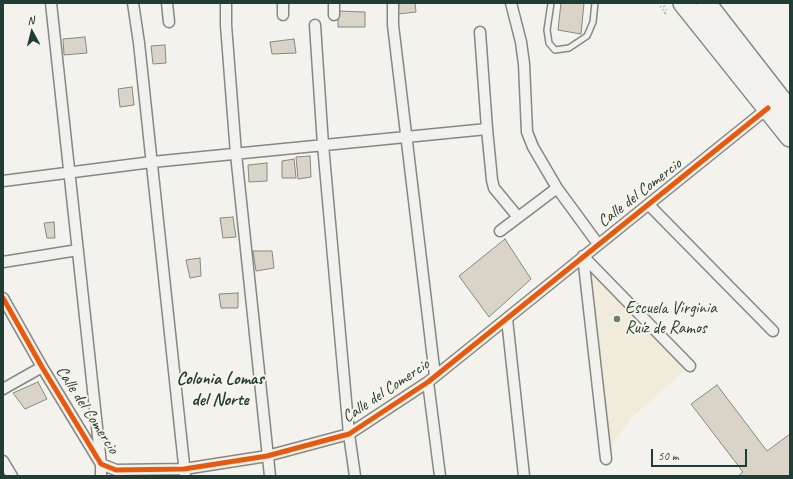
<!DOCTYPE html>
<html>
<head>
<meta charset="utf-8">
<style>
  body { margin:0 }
  #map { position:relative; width:793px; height:479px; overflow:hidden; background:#f4f2ec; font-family:Caveat,sans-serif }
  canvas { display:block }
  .frame { position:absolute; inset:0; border:4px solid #1f3d34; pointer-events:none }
  .north { position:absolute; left:12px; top:12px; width:40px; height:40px; -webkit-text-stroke:3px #f7f3e8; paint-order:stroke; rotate:353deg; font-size:11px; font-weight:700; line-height:16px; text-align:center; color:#1f3d34 }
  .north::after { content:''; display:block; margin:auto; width:14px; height:18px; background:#1f3d34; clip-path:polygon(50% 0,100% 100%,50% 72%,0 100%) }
  .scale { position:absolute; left:651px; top:449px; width:96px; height:18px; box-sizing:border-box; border:2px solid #1f3d34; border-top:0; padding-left:5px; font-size:12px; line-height:14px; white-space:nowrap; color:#1f3d34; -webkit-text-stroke:3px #f7f3e8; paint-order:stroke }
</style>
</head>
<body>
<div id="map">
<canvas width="793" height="479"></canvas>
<div class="frame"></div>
<div class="north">N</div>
<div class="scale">50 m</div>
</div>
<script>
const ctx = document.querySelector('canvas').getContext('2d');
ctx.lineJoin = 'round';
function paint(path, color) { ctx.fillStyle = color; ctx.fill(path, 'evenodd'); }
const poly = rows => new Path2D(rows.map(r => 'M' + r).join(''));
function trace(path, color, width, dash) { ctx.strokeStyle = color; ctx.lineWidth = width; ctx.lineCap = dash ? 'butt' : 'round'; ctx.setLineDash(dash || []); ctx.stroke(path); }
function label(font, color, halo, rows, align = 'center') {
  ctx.font = font + ' Caveat,sans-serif'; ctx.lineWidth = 4; ctx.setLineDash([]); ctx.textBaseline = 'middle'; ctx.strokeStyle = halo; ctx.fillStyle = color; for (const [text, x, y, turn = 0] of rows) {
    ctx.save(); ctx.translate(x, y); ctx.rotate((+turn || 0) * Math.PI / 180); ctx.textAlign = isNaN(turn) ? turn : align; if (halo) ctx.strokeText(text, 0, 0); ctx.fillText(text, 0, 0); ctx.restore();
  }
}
const built = poly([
  [590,269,687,369,632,417,610,448]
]);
const building = poly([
  [399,3,415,3,416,12,398,14,399,3],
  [561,3,584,3,581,34,558,30,561,3],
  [338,11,365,12,365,27,338,27,338,11],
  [85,37,87,53,64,55,63,39,85,37],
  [294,39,296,53,272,54,270,42,294,39],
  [165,45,166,63,153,64,151,46,165,45],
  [132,87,134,105,120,107,118,89,132,87],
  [310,156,311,177,298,179,296,157,310,156],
  [294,159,296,178,282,178,282,161,294,159],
  [267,163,267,181,249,182,248,165,267,163],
  [233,217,236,237,223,238,220,218,233,217],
  [54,222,55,238,47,238,44,223,54,222],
  [505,239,531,279,489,317,459,276,505,239],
  [253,251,272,251,274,268,256,271,253,251],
  [200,258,201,276,190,278,186,260,200,258],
  [238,293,238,308,221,308,219,294,238,293],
  [38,382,47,399,25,409,13,393,38,382],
  [717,385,767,451,790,434,790,476,738,476,743,472,691,404,717,385]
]);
const path = poly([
  [658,3,665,13,667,11,662,3]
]);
const lane = poly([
  [551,3,547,30,549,43,555,50,569,48,587,36,593,22,595,3]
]);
const street = poly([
  [51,3,101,464,101,476],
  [133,3,139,43,185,474],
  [167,3,169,22],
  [226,3,226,25,236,154,270,476],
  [393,3,393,25,435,376],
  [511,3,521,42,524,64,527,132,533,147,557,188,598,244],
  [283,15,283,3],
  [334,15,334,3],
  [315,25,323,145,349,434,355,476],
  [487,129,492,180,494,188,518,217],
  [3,181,152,162,487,129,480,32],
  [649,205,773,331],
  [500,231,557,188],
  [583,256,606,459],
  [583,256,690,366],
  [3,262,78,250],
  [3,298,42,367,101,464,116,470,184,469,267,456,349,434,428,382,768,108],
  [507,319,524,476],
  [428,382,440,476],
  [3,389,42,367],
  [3,461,12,476]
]);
const highway = poly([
  [683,3,790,137],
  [706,3,790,111]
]);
const cycleway = poly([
  [3,298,42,367,101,464,116,470,184,469,267,456,349,434,428,382,768,108]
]);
const markers = [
  [617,319,4,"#6a7c74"]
];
const streetNames = [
  ["Calle del Comercio",640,193,-38],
  ["Calle del Comercio",386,391,-34],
  ["Calle del Comercio",87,410,57]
];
const poiNames = [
  ["Escuela Virginia",625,309],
  ["Ruíz de Ramos",625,329]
];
const neighbourhoodNames = [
  ["Colonia Lomas",220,379],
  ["del Norte",220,400]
];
paint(built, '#f1ebdc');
paint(building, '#dad4c8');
trace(building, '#848985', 1);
trace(lane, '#848985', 8);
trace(street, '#848985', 13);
trace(highway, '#848985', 22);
trace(path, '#b0b2ae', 2.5, [1, 3]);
trace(lane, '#f2f1ed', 5);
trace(street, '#f2f1ed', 10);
trace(highway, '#f2f1ed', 19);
trace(cycleway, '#e8590c', 5);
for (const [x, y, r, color] of markers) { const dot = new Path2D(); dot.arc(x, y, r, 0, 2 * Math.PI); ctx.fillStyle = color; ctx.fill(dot); trace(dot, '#f7f3e8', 1.5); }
label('17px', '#1f3d34', '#f7f3e8', streetNames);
label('17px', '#1f3d34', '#f7f3e8', poiNames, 'left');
label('bold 18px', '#1f3d34', '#f7f3e8', neighbourhoodNames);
</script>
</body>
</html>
